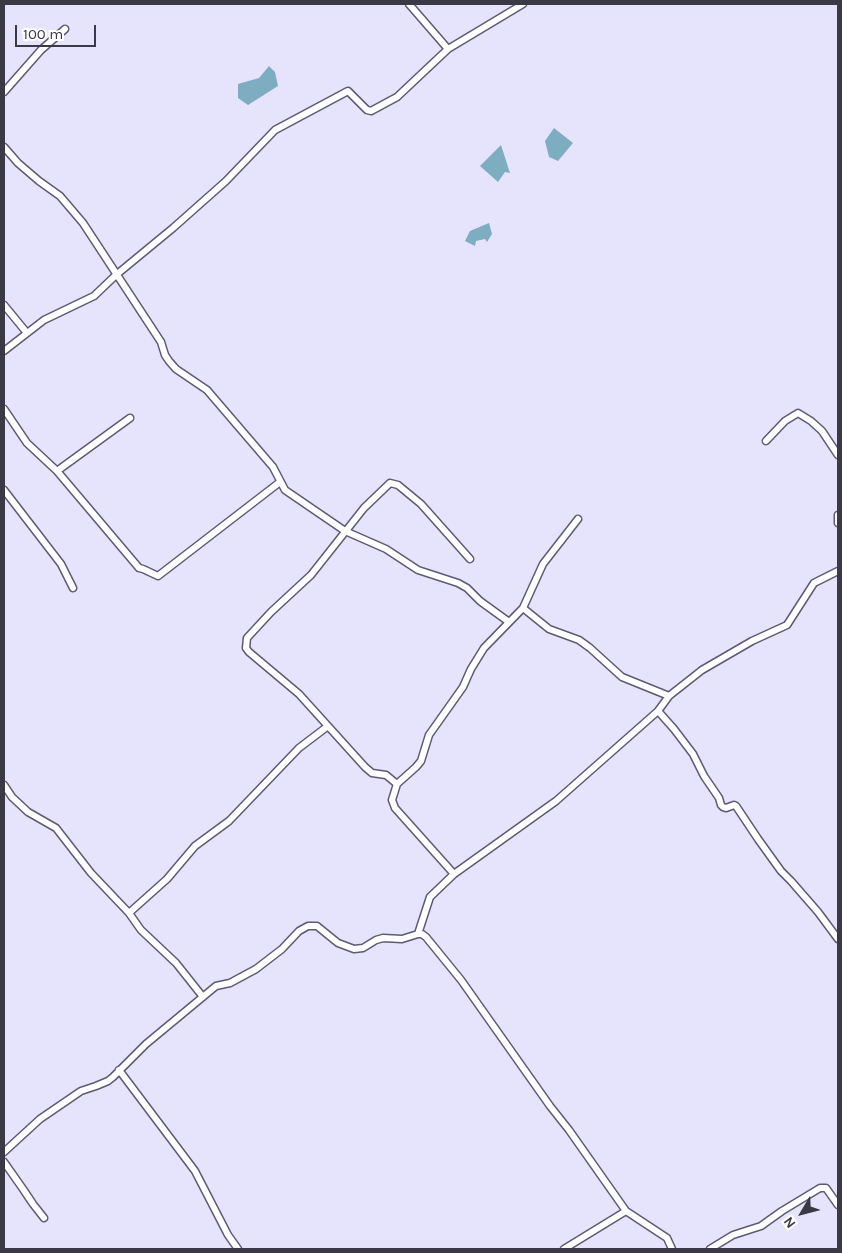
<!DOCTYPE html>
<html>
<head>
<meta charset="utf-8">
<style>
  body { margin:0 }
  #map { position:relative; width:842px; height:1253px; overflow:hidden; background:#e6e4fc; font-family:Karla,sans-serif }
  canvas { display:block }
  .frame { position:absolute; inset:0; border:5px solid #3a3945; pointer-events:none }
  .north { position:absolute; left:777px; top:1188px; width:50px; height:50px; -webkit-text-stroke:4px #fff; paint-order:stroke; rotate:233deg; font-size:14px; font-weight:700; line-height:20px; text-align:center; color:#3a3945 }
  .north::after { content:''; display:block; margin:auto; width:18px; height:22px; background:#3a3945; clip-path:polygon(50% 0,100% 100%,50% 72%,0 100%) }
  .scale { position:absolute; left:15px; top:25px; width:81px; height:22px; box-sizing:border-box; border:2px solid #3a3945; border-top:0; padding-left:6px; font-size:15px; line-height:18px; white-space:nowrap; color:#3a3945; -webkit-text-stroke:4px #fff; paint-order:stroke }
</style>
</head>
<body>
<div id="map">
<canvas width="842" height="1253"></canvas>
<div class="frame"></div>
<div class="north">N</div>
<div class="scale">100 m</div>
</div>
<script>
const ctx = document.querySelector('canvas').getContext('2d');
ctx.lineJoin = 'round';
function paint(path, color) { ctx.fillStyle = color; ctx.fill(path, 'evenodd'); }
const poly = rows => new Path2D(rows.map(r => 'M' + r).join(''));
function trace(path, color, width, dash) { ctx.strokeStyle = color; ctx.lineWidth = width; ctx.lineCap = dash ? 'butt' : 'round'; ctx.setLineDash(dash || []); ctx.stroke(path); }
const water = poly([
  [269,66,275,72,278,86,248,105,238,98,238,84,259,78],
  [554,128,573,143,558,161,549,157,545,141],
  [501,145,510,173,505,172,498,182,480,166],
  [489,223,492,234,487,242,485,239,476,241,475,246,465,241,470,231]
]);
const minor = poly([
  [409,4,448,49],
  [4,92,41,50,65,29],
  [4,147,18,163,39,181,60,196,83,223,161,342,165,355,169,361,176,369,207,390,273,467,285,490,345,531,386,549,418,570,458,583,467,588,480,601,509,622],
  [4,305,27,333],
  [4,351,44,320,94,296,116,275,173,228,226,181,275,130,348,91,367,110,371,111,397,97,448,49,523,4],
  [4,409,27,443,57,471,139,568,143,569,158,576,280,482],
  [766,441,785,421,798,413,811,421,822,431,838,455],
  [57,471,130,418],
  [4,490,61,564,73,588],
  [838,515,838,523],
  [523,608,549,629,579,640,590,648,622,677,669,696],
  [658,711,674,729,693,754,704,776,719,798,721,805,723,807,726,808,734,805,736,806,758,839,781,871,791,881,818,912,838,939],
  [397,784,386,775,372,773,365,767,299,694,249,652,246,648,247,638,271,612,311,575,364,508,390,483,398,485,421,504,470,559],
  [4,785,12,797,28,812,56,828,91,873,129,913,141,930,176,963,203,997],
  [454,874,395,808,392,800,397,784,416,767,421,761,429,735,463,687,471,669,484,648,523,608,543,564,578,519],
  [129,913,167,879,195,846,229,821,299,748,328,726],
  [418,934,422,934,426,937,461,980,550,1106,569,1130,626,1211,667,1238,672,1249],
  [119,1070,195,1171,228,1235,238,1249],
  [4,1152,40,1119,81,1091,96,1086,108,1081,113,1077,146,1044,216,986,230,983,256,969,282,949,299,931,308,926,317,926,338,943,354,949,363,948,376,940,383,938,402,939,418,934,430,897,454,874,556,801,658,711,669,696,702,670,752,641,787,625,814,583,838,571],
  [4,1162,23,1189,33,1204,44,1218],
  [564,1249,626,1211],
  [710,1249,733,1235,761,1226,782,1211,820,1188,826,1188,838,1205]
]);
paint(water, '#7eacc1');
trace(minor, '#5d5a74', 9);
trace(minor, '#fff', 6);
</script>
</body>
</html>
